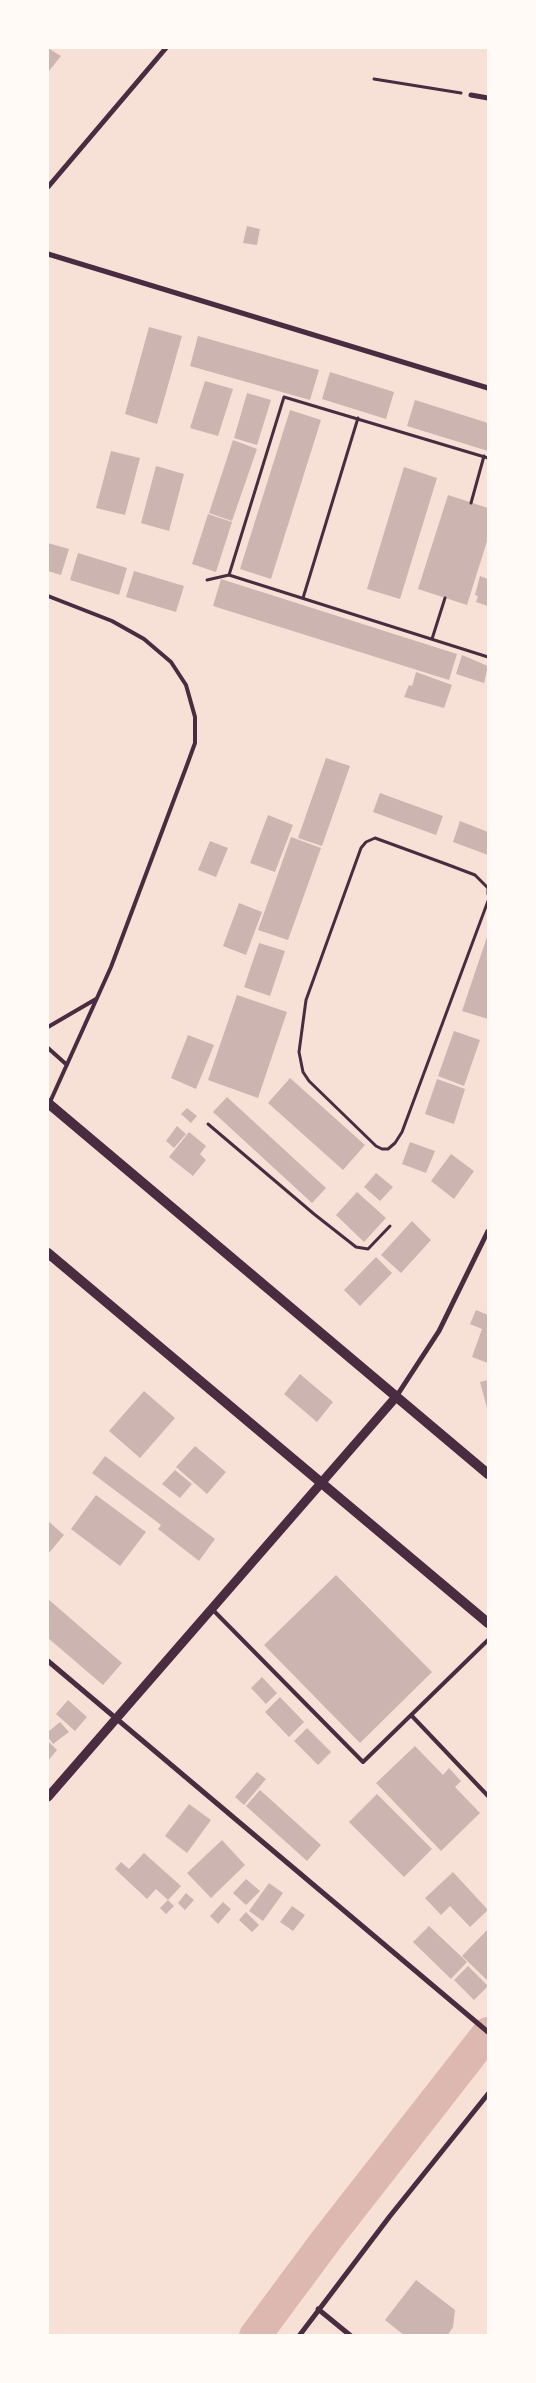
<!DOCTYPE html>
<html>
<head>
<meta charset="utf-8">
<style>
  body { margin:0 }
  #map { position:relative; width:536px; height:2383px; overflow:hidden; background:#f7e1d7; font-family:Cabin,sans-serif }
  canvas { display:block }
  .frame { position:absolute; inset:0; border:49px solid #fffaf5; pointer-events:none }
</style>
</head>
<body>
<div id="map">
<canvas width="536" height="2383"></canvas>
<div class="frame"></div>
</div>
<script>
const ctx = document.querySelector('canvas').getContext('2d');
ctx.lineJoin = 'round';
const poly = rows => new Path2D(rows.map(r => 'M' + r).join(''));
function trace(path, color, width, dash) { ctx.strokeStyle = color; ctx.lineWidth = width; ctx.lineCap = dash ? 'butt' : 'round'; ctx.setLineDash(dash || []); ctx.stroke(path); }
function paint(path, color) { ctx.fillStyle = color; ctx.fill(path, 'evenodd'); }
const river = poly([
  [255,2336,327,2239,488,2033]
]);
const building = poly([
  [48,48,61,56,48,72],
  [247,226,260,229,257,245,243,243],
  [149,327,182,336,157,424,125,414],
  [198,336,319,370,310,400,190,366],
  [330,372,394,392,386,419,322,399],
  [205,381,233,389,218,436,190,428],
  [247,393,271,400,257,445,234,438],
  [415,400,488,423,488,451,407,426],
  [290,410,321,420,271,579,240,569],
  [233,440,257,449,232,521,209,513],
  [111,451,140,458,125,515,96,508],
  [156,466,184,474,169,531,141,523],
  [404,467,437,478,400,599,367,589],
  [448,495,488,508,488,538,467,605,418,589],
  [208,514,232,522,216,572,192,564],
  [48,543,69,549,61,575,48,571],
  [78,553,127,568,119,595,70,580],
  [134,571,184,586,176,612,126,597],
  [480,576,488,579,488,606,476,602,478,596,475,595],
  [221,579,457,654,449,680,213,606],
  [462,655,488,666,484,683,456,674],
  [416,672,452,685,444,708,404,697,409,685,412,686],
  [326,758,350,766,322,846,298,838],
  [380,793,443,816,436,835,373,812],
  [268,815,293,825,275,872,250,863],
  [460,821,488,832,488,855,453,842],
  [291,837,321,848,288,940,258,930],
  [210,841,228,848,216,877,198,870],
  [239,903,262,912,246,955,223,946],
  [488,934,488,1019,462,1011],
  [259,943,285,951,270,996,244,987],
  [237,995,287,1012,258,1098,208,1080],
  [454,1031,480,1040,464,1086,438,1076],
  [188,1035,214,1045,196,1089,171,1078],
  [290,1078,365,1145,343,1170,268,1103],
  [437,1079,465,1089,454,1124,425,1114],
  [227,1097,326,1188,312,1203,213,1112],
  [187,1108,197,1116,191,1123,181,1114],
  [177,1126,186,1134,174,1148,166,1141],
  [189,1132,206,1146,200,1154,206,1160,193,1176,169,1157],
  [410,1142,435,1151,426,1173,402,1164],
  [451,1154,474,1171,454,1199,431,1181],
  [376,1173,393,1187,380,1201,364,1187],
  [357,1192,386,1218,364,1242,336,1215],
  [412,1221,431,1240,401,1273,381,1255],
  [376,1257,392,1273,360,1306,344,1290],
  [476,1310,488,1315,488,1363,472,1357,482,1329,470,1324],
  [300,1374,333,1402,317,1422,284,1394],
  [488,1380,488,1412,480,1382],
  [144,1391,175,1418,140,1458,109,1431],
  [195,1446,226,1472,207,1494,176,1467],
  [105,1456,215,1539,199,1561,158,1529,161,1525,92,1473],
  [175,1470,192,1484,180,1498,162,1484],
  [96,1495,146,1532,120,1566,71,1529],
  [48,1521,64,1535,48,1554],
  [336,1575,432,1672,360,1743,264,1645],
  [48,1599,122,1663,103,1685,48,1638],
  [262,1677,277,1693,266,1704,251,1688],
  [280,1697,304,1722,289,1737,265,1712],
  [68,1700,87,1717,75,1731,56,1714],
  [60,1722,69,1732,53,1744,48,1737,48,1732],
  [307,1728,331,1752,318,1765,294,1741],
  [48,1741,57,1750,48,1761],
  [415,1746,443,1775,449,1768,461,1781,455,1787,480,1813,441,1851,376,1783],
  [257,1772,266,1779,244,1805,235,1797],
  [260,1790,321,1845,307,1861,246,1806],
  [377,1794,432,1849,404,1877,349,1822],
  [189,1804,211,1820,187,1853,165,1836],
  [222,1840,245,1865,211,1898,187,1873],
  [144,1853,181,1886,168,1900,156,1889,147,1899,115,1869,121,1862,129,1869],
  [453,1872,488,1910,470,1927,450,1906,441,1915,425,1898],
  [246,1879,260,1891,246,1905,233,1893],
  [269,1883,283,1893,263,1921,249,1911],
  [186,1893,194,1900,185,1910,178,1903],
  [168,1900,174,1906,166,1914,160,1908],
  [223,1902,231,1909,218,1924,210,1916],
  [292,1906,305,1915,293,1931,280,1922],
  [246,1912,259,1925,252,1932,239,1920],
  [429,1926,467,1962,451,1979,413,1942],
  [488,1929,488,1981,462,1956],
  [468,1966,488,1986,474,2000,454,1980],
  [416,2280,455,2310,453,2327,447,2336,405,2336,385,2320]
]);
const path = poly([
  [374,79,461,93],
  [471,503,484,456],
  [229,575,284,397,488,458],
  [207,580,229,575,488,657],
  [303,598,358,418],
  [432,639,445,598],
  [488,894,488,888,475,875,446,864,375,838,366,842,361,848,306,1000,299,1052,303,1072,309,1081,376,1146,382,1149,388,1149,395,1143,402,1132,488,901],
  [208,1124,314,1214,356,1247,368,1249,390,1226]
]);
const service = poly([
  [48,596,112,621,144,639,171,662,186,685,195,717,195,743,187,765,111,967,50,1102],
  [48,1027,96,999],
  [48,1048,67,1065],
  [212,1609,363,1762,488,1640],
  [411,1715,488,1796]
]);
const minor = poly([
  [471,95,488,98],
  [48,187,166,48],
  [48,254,488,388],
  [396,1397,439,1331,488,1231],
  [48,1661,488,2032],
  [318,2309,351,2336],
  [299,2336,390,2216,488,2094]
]);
const tertiary = poly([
  [48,1797,396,1397]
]);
const secondary = poly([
  [48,1103,488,1474],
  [48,1253,488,1623]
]);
trace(river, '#dcb8b0', 32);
paint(building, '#ccb4b1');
trace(path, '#4a2c40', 3);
trace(service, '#4a2c40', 4);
trace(minor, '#4a2c40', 5);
trace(tertiary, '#4a2c40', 9);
trace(secondary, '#4a2c40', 10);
</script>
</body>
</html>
